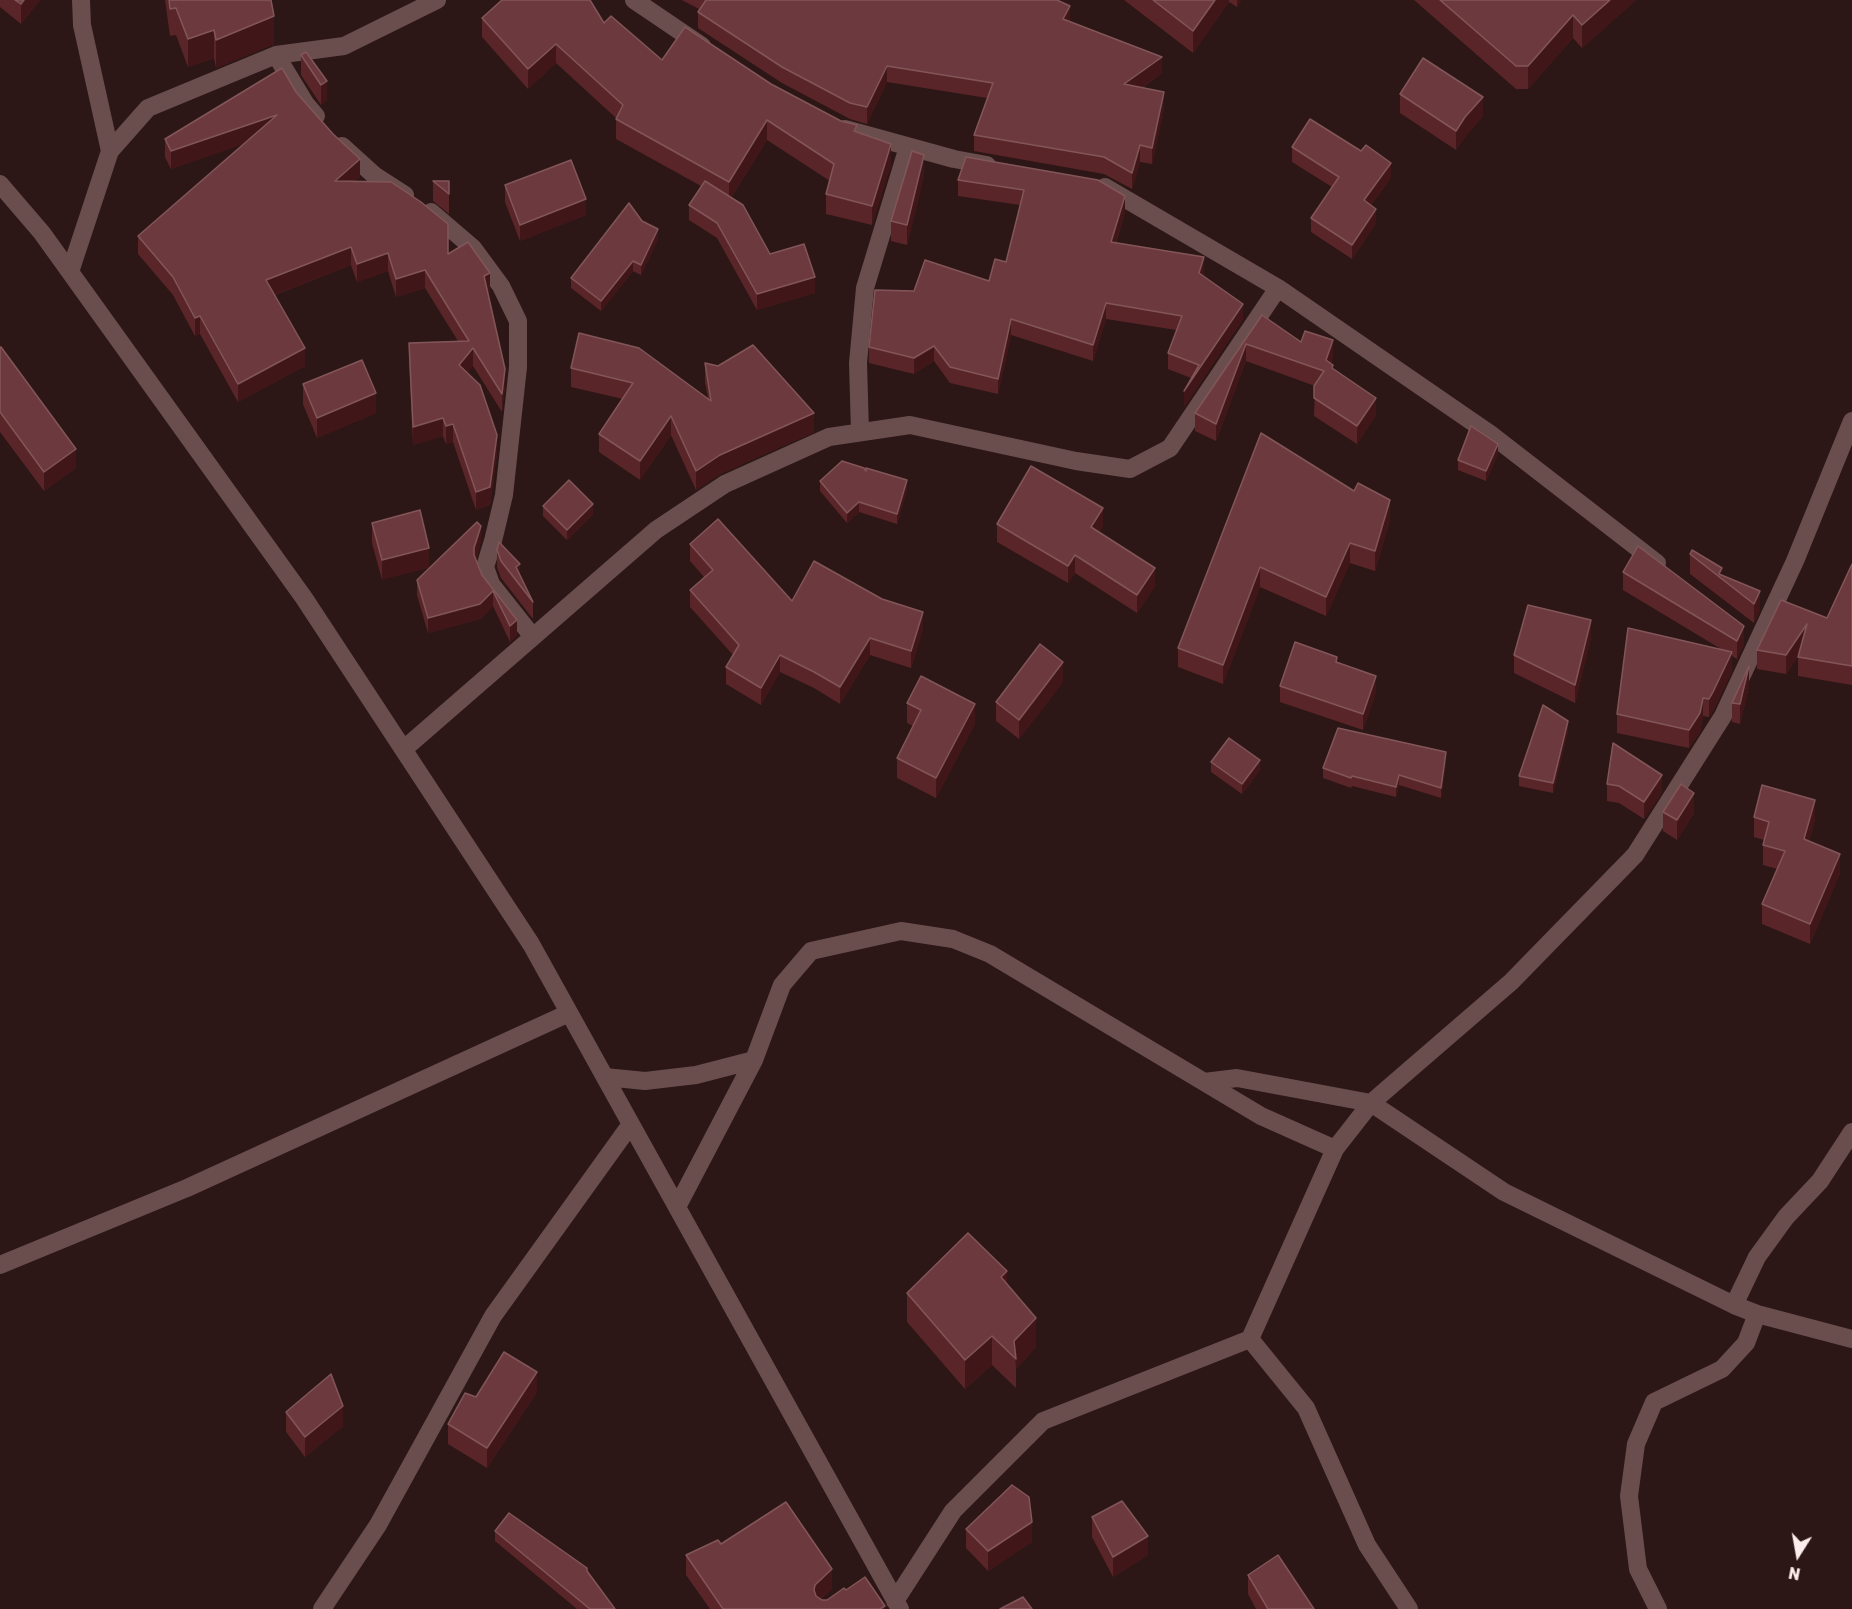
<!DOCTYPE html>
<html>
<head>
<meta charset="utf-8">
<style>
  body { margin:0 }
  #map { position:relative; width:1852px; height:1609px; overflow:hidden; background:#2c1616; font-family:Rubik,sans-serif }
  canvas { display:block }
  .north { position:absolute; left:1768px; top:1525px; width:60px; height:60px; -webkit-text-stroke:4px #2c1616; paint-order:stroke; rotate:191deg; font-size:16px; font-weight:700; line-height:24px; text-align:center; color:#fceceb }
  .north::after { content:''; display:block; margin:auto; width:21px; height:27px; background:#fceceb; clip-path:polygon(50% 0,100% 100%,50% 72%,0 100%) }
</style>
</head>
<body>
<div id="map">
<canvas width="1852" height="1609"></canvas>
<div class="north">N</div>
</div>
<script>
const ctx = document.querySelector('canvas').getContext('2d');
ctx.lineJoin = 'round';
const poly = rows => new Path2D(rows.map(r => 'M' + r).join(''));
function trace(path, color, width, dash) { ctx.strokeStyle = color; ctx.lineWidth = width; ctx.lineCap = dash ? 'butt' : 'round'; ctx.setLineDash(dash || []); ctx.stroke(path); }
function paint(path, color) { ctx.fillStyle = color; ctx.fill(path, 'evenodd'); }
const minor = poly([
  [81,0,82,25,110,151],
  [634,0,702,46],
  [276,55,305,103,316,116],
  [845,129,954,159,987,165],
  [342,146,374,175,405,195],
  [0,184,42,233,304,598,531,944,900,1609],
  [1105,187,1278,288,1493,436,1657,563],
  [431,212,473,248,501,286,518,321,518,367,504,495,493,541,485,567,491,584,533,637],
  [70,272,110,151,148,108,276,55,344,46,437,0],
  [860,432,858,363,865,288,908,147],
  [404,749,656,530,725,484,829,437,910,425,1076,461,1130,469,1170,448,1278,288],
  [605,1077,645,1081,696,1075,754,1060],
  [1204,1082,1237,1078,1371,1103,1504,1192,1734,1305,1757,1314,1852,1339],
  [677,1207,754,1060,782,985,811,951,901,931,953,939,990,954,1261,1116,1335,1149],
  [0,1265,187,1188,569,1013],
  [1734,1305,1757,1257,1786,1217,1820,1181,1852,1132],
  [1250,1339,1306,1408,1367,1545,1409,1609],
  [895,1601,953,1511,1043,1421,1250,1339,1335,1149,1371,1103,1511,982,1635,855,1723,716,1795,561,1852,421],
  [322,1609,378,1525,493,1316,631,1124],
  [1658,1609,1638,1569,1629,1496,1636,1444,1654,1402,1722,1369,1746,1343,1757,1314]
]);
const wall = poly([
  [0,0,40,0,21,24,0,7],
  [165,0,271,0,274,44,216,68,214,58,188,67,176,35,170,36],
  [682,0,1057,0,1070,22,1162,73,1142,88,1164,109,1152,164,1140,162,1132,189,1104,174,974,151,974,135,987,98,887,82,867,124,850,119,782,83,698,28,698,12,699,9],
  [1124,0,1241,0,1237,7,1229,2,1193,53],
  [1414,0,1636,0,1582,48,1573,38,1528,89,1516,89],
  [482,18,604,23,662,60,771,84,857,132,891,164,872,225,826,214,826,194,830,181,767,140,731,198,770,254,815,293,757,310,717,238,689,220,689,205,701,186,616,139,616,118,556,63,528,89,482,37],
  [301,55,327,81,327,100,321,105,301,75],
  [296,92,360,177,355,181,448,254,490,291,488,292,505,386,502,412,473,366,467,373,497,453,490,505,476,510,453,442,446,444,443,436,413,445,409,361,409,343,458,341,425,288,396,297,388,271,357,282,351,265,275,295,305,366,238,402,200,334,195,336,173,295,138,254,138,236,243,144,171,169,165,157,165,139],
  [1400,94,1483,116,1465,137,1456,150,1400,113],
  [1292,147,1391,178,1371,205,1376,223,1352,259,1311,232,1311,218,1332,187,1292,162],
  [966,157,1125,212,1116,243,1204,273,1203,276,1243,319,1184,407,1191,378,1168,369,1168,353,1176,330,1106,319,1093,361,1011,335,998,394,950,383,934,361,914,374,869,363,869,347,914,291,989,281,1006,262,1020,205,958,196,958,180],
  [924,175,907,245,891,241,891,221],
  [433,181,449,181,449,214,433,201],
  [505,185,586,215,520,241,505,202],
  [642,221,658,239,641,275,633,271,601,311,571,288,571,278],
  [1262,315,1301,342,1333,357,1331,363,1333,369,1376,415,1357,444,1314,416,1315,386,1246,361,1216,441,1195,431,1195,413],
  [0,347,76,468,44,491,0,432],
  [705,363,814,432,720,474,696,490,671,435,640,480,599,452,599,434,623,399,571,387,571,368,708,398,705,382],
  [303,384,376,413,317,438,303,404],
  [1261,433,1390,520,1375,571,1350,563,1326,616,1260,587,1223,684,1178,667,1178,648],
  [1498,454,1486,481,1458,470,1458,460],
  [866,471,907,490,897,524,859,512,847,523,820,491,820,481],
  [543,506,593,514,567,540,543,516],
  [420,510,382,580,372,543,372,523],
  [997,524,1103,526,1099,532,1155,586,1137,613,1075,573,1068,583,997,542],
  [481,541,476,559,482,575,517,620,517,635,510,642,493,606,480,619,428,633,417,595,417,580],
  [690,544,792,601,923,629,911,668,870,655,840,704,814,688,780,672,761,705,726,684,726,667,733,655,690,607,690,590,704,577,690,561],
  [497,550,520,575,533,602,533,619,501,578,497,567],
  [1690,554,1722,576,1760,591,1760,610,1754,623,1690,574],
  [1852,564,1852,685,1798,676,1798,656,1786,674,1757,669,1757,650,1827,618],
  [1623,572,1744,644,1737,659,1732,656,1732,671,1713,711,1709,717,1703,716,1700,732,1689,748,1617,733,1617,714,1721,649,1623,590],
  [1591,638,1575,703,1514,673,1514,655],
  [1337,662,1376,692,1363,730,1280,702,1280,686],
  [1063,682,1019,739,996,721,996,702],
  [1749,686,1740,724,1732,722,1732,703],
  [907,703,975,724,936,798,897,778,897,758,913,726,907,723],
  [1568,731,1553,793,1519,786,1519,776],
  [1211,762,1260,770,1242,794,1211,772],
  [1446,762,1441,798,1399,785,1396,797,1352,786,1351,788,1323,778,1323,768],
  [1607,784,1662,792,1644,819,1619,803,1607,801],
  [1663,812,1694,813,1677,840,1663,831],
  [1754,817,1815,820,1809,841,1840,873,1810,944,1762,924,1762,904,1777,869,1763,865,1763,845,1764,840,1754,837],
  [1007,1284,1036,1347,1016,1369,1016,1388,992,1365,965,1389,907,1322,907,1293],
  [537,1392,487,1468,448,1444,448,1424,476,1397],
  [286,1412,343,1426,305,1457,286,1432],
  [1092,1517,1148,1555,1113,1577,1092,1537],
  [966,1529,1032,1542,988,1571,966,1548],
  [495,1531,587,1571,615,1609,577,1609,495,1541],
  [721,1544,832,1589,821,1599,822,1600,827,1600,846,1590,885,1609,710,1609,686,1575,686,1555],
  [1248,1575,1314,1609,1256,1609,1248,1594]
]);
const shadedWall = poly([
  [24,0,40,0,21,24,21,4],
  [1215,0,1229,0,1229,2,1193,53,1193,31],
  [1237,0,1241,0,1237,7],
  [1610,0,1636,0,1582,48,1582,25],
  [1070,6,1070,22,1063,19],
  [1573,15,1573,38,1528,89,1528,66],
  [274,16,274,44,216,68,216,40],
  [214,30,214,58,188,67,188,39],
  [556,44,556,63,528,89,528,69],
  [1162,57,1162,73,1124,100,1124,84],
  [887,66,887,82,867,124,867,107],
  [327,81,327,100,321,105,321,85],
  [1164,92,1164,109,1152,164,1152,148],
  [1483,97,1483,116,1465,137,1456,150,1456,131,1465,117],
  [277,115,277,133,171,169,171,151],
  [767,120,767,140,729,201,729,182],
  [891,144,891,164,872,225,872,206],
  [1140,145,1140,162,1132,189,1132,173],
  [924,155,924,175,907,245,907,225],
  [360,159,360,177,335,199,335,181],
  [1391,163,1391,178,1364,214,1364,200],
  [1125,196,1125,212,1111,258,1111,242],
  [586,199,586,215,520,241,520,225],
  [1376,209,1376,223,1352,259,1352,245],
  [658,229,658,239,641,275,641,265],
  [351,247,351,265,266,298,266,280],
  [388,253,388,271,357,282,357,264],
  [1204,257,1204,273,1199,289,1199,273],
  [633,261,633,271,601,311,601,301],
  [425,270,425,288,396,297,396,279],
  [490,273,490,291,484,294,484,276],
  [815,277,815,293,757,310,757,294],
  [1106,303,1106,319,1093,361,1093,345],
  [1243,304,1243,319,1184,407,1184,391],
  [200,316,200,334,195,336,195,318],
  [1011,319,1011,335,998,394,998,379],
  [1333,340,1333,357,1326,377,1326,360],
  [1246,344,1246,361,1216,441,1216,424],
  [934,346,934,361,914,374,914,358],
  [305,348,305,366,238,402,238,384],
  [473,348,473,366,459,383,459,365],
  [505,369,505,386,502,412,502,394],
  [376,393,376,413,317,438,317,418],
  [1376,398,1376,415,1357,444,1357,426],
  [814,413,814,432,720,474,696,490,696,471,720,455],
  [671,416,671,435,640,480,640,461],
  [443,418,443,436,413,445,413,427],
  [453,424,453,442,446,444,446,426],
  [497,435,497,453,490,505,476,510,476,492],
  [1498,444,1498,454,1486,481,1486,471],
  [76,449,76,468,44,491,44,472],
  [907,480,907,490,897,524,897,514],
  [1390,500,1390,520,1375,571,1375,551],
  [859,502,859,512,847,523,847,513],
  [593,504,593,514,567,540,567,530],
  [1103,508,1103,526,1091,545,1091,527],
  [481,526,481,541,474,564,474,548],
  [1350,543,1350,563,1326,616,1326,597],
  [429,548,429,568,382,580,382,560],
  [1075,555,1075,573,1068,583,1068,566],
  [520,564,520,581,516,567],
  [1260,567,1260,587,1223,684,1223,665],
  [1155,568,1155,586,1137,613,1137,595],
  [493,591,493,606,480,619,428,633,428,618],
  [1760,591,1760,610,1754,623,1754,604],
  [923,612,923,629,911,668,911,651],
  [517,620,517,635,510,642,510,626],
  [1591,620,1591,638,1575,703,1575,685],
  [1807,624,1807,642,1786,674,1786,655],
  [1744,626,1744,644,1737,659,1737,641],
  [870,638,870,655,840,704,840,687],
  [1732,652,1732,671,1713,711,1709,717,1709,699],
  [780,655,780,672,761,705,761,688],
  [1063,662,1063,682,1019,739,1019,720],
  [1749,666,1749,686,1740,724,1740,704],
  [1376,676,1376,692,1363,730,1363,714],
  [1703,698,1703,716,1700,732,1689,748,1689,730],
  [975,704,975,724,936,798,936,778],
  [1568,721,1568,731,1553,793,1553,783],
  [1446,752,1446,762,1441,798,1441,788],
  [1260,760,1260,770,1242,794,1242,784],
  [1399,775,1399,785,1396,797,1396,787],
  [1662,775,1662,792,1644,819,1644,802],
  [1694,793,1694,813,1677,840,1677,820],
  [1815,800,1815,820,1804,858,1804,839],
  [1840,854,1840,873,1810,944,1810,924],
  [1007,1271,1007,1300,1001,1277],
  [1036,1318,1036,1347,1016,1369,1014,1341],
  [992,1336,992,1365,965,1389,965,1360],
  [537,1372,537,1392,487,1468,487,1448],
  [343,1406,343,1426,305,1457,305,1437],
  [1032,1522,1032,1542,988,1571,988,1551],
  [1148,1536,1148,1555,1113,1577,1113,1557],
  [832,1569,832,1589,815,1604,814,1590,815,1585]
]);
const building = poly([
  [15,0,24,0,21,4,15,0],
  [169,0,271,0,274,16,216,40,214,30,188,39,176,8,170,9,169,0],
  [502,0,590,0,604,23,611,16,662,60,685,27,771,84,841,121,857,125,854,131,891,144,872,206,826,194,834,164,767,120,729,182,616,119,623,105,556,44,528,69,482,18,502,0],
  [706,0,1057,0,1070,6,1063,19,1162,57,1124,84,1164,92,1152,148,1140,145,1132,173,1104,157,974,135,993,83,887,66,867,107,850,103,782,67,698,12,706,0],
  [1153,0,1215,0,1193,31,1153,0],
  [1440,0,1610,0,1582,25,1573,15,1528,66,1516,66,1440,0],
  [306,52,327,81,321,85,301,55,306,52],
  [1423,58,1483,97,1465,117,1456,131,1400,94,1423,58],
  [282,68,296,92,333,134,360,159,335,181,391,182,421,202,448,224,448,254,468,242,490,273,484,276,505,369,502,394,473,348,459,365,480,385,497,435,490,487,476,492,453,424,446,426,443,418,413,427,409,343,469,341,425,270,396,279,388,253,357,264,351,247,266,280,305,348,238,384,200,316,195,318,173,277,138,236,277,115,171,151,165,139,282,68],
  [1310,119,1361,151,1366,145,1391,163,1364,200,1376,209,1352,245,1311,218,1339,177,1292,147,1310,119],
  [912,151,924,155,907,225,891,221,912,151],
  [966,157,1098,180,1125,196,1111,242,1204,257,1199,273,1243,304,1184,391,1199,365,1168,353,1182,316,1106,303,1093,345,1011,319,998,379,950,367,934,346,914,358,869,347,875,290,914,291,925,260,989,281,995,259,1006,262,1024,190,958,180,966,157],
  [571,160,586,199,520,225,505,185,571,160],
  [433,181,449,181,449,194,433,181],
  [705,181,743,205,770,254,804,244,815,277,757,294,717,223,689,205,705,181],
  [629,203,642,221,658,229,641,265,633,261,601,301,571,278,629,203],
  [1262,315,1301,342,1305,331,1333,340,1326,360,1333,365,1332,368,1376,398,1357,426,1314,398,1314,386,1324,371,1246,344,1216,424,1195,413,1262,315],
  [579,333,639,348,711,401,705,363,718,366,753,345,814,413,720,455,696,471,671,416,640,461,599,434,633,383,571,368,579,333],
  [0,347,1,347,76,449,44,472,0,412,0,347],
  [362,360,376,393,317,418,303,384,362,360],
  [1471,426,1498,444,1486,471,1458,460,1471,426],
  [1261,433,1354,491,1358,483,1390,500,1375,551,1350,543,1326,597,1260,567,1223,665,1178,648,1261,433],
  [842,461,864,468,866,471,866,468,907,480,897,514,859,502,847,513,820,481,842,461],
  [1031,466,1103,508,1091,527,1155,568,1137,595,1075,555,1068,566,997,524,1031,466],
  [569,480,593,504,567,530,543,506,569,480],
  [420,510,429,548,382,560,372,523,420,510],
  [718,519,792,601,814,561,882,599,923,612,911,651,870,638,840,687,814,672,780,655,761,688,726,667,739,645,690,590,713,570,690,544,718,519],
  [477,522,481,526,474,548,474,555,482,575,517,620,510,626,493,591,480,604,428,618,417,580,477,522],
  [499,542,520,564,516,567,533,602,501,561,497,550,499,542],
  [1638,546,1744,626,1737,641,1623,572,1638,546],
  [1692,550,1722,568,1719,574,1760,591,1754,604,1690,554,1692,550],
  [1852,564,1852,666,1798,657,1807,624,1786,655,1757,650,1781,600,1827,618,1852,564],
  [1528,605,1591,620,1575,685,1514,655,1528,605],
  [1628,628,1732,652,1713,692,1709,699,1703,698,1700,713,1689,730,1617,714,1628,628],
  [1295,642,1337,657,1336,662,1376,676,1363,714,1280,686,1295,642],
  [1040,644,1063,662,1019,720,996,702,1040,644],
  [1749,666,1740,704,1732,703,1749,666],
  [921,676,975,704,936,778,897,758,921,710,907,703,921,676],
  [1543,705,1568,721,1553,783,1519,776,1543,705],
  [1338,728,1446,752,1441,788,1399,775,1396,787,1352,776,1351,778,1323,768,1338,728],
  [1229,738,1260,760,1242,784,1211,762,1229,738],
  [1613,743,1662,775,1644,802,1619,786,1607,784,1613,743],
  [1681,784,1694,793,1677,820,1663,812,1681,784],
  [1762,785,1815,800,1804,839,1840,854,1810,924,1762,904,1785,851,1763,845,1769,822,1754,817,1762,785],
  [968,1233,1007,1271,1001,1277,1036,1318,1014,1341,1016,1359,992,1336,965,1360,907,1293,968,1233],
  [504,1352,537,1372,487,1448,448,1424,465,1393,476,1397,504,1352],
  [331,1374,343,1406,305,1437,286,1412,331,1374],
  [1012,1485,1029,1497,1032,1522,988,1551,966,1529,1012,1485],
  [1122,1501,1148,1536,1113,1557,1092,1517,1122,1501],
  [786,1502,832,1569,815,1585,814,1590,816,1596,822,1600,827,1600,844,1588,846,1590,865,1577,885,1606,880,1609,723,1609,686,1555,718,1540,721,1544,786,1502],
  [509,1513,587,1568,587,1571,615,1609,590,1609,495,1531,509,1513],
  [1278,1555,1314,1609,1268,1609,1248,1575,1278,1555],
  [1023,1597,1032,1609,1000,1609,1023,1597]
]);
trace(minor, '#6a4e4e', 18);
paint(wall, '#5a2529');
paint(shadedWall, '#401618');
paint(building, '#6c3a3e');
trace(building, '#825659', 1.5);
</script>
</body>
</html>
